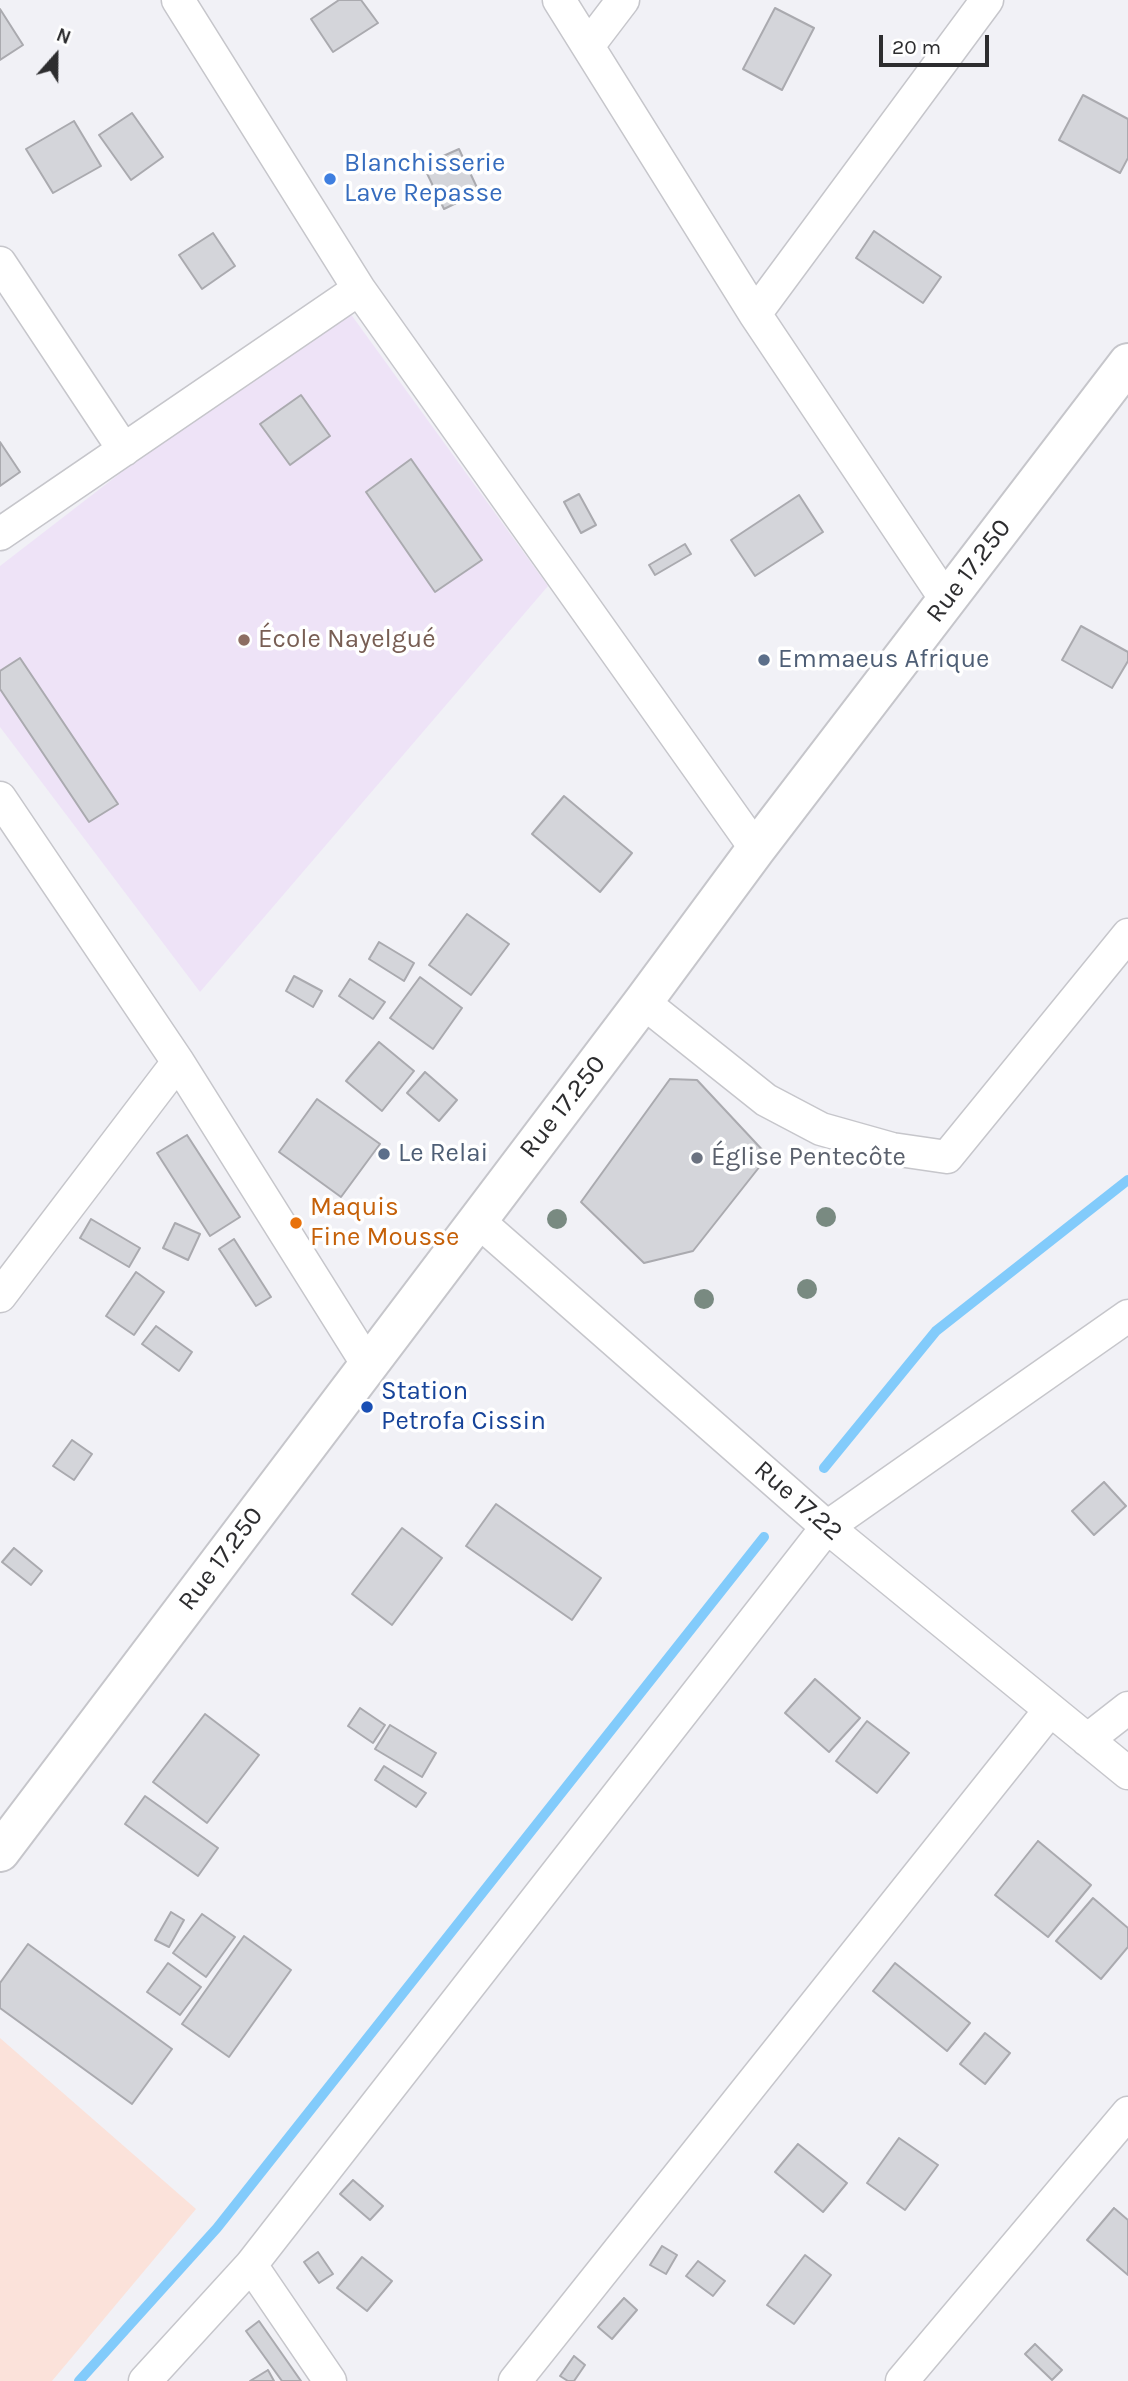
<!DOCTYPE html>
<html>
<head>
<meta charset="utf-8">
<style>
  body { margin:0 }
  #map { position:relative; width:1128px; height:2381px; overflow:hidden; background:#f1f1f6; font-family:Karla,sans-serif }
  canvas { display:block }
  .north { position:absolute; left:21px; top:21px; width:70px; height:70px; -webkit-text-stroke:5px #fff; paint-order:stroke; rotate:21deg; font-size:19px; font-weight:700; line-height:28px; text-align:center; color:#2d2d2f }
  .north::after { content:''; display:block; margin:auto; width:24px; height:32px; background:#2d2d2f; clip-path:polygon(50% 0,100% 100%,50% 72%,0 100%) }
  .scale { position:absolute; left:879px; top:35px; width:110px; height:32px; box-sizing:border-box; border:4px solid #2d2d2f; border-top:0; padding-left:9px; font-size:21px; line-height:24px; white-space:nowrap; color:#2d2d2f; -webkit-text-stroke:5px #fff; paint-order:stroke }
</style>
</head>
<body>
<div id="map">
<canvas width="1128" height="2381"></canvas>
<div class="north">N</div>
<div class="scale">20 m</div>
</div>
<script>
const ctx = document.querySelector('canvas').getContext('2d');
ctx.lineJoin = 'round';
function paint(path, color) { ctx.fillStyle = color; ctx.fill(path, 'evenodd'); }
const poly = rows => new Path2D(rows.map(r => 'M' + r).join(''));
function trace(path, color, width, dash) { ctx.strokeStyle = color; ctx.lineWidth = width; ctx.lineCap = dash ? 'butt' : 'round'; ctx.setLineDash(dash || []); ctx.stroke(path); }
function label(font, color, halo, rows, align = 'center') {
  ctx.font = font + ' Karla,sans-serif'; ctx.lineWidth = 7; ctx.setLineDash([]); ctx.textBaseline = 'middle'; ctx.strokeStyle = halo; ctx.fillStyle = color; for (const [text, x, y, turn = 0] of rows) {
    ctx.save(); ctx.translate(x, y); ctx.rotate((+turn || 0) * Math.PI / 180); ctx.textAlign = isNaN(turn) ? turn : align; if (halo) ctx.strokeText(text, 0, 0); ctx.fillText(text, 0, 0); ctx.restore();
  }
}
const commercial = poly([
  [0,2038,196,2209,52,2381,0,2381]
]);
const education = poly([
  [342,302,548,586,200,992,0,727,0,566]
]);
const stream = poly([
  [824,1468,936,1331,1128,1180],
  [79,2381,217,2228,764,1537]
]);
const building = poly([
  [339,0,361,0,378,23,333,52,311,19,339,0],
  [775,8,814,28,782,90,743,69,775,8],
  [0,9,23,45,0,60,0,9],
  [1083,95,1128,119,1128,158,1120,173,1059,140,1083,95],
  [132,113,163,157,131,180,99,135,132,113],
  [74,121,101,166,53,193,26,149,74,121],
  [459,149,479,192,444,209,423,165,459,149],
  [874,231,941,277,923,303,856,258,874,231],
  [213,233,235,266,202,289,179,255,213,233],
  [301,395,330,436,290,465,260,424,301,395],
  [0,442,20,472,0,486,0,442],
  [411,459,482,560,435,592,366,492,411,459],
  [579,494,596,525,581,533,564,502,579,494],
  [799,495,823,532,755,576,731,540,799,495],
  [685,544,691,554,655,575,649,565,685,544],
  [1081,626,1128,652,1128,661,1112,688,1062,660,1081,626],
  [20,658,118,804,89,822,0,689,0,671,20,658],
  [564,796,632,853,600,892,532,834,564,796],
  [467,914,509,944,471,995,429,965,467,914],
  [379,942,414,963,404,981,369,959,379,942],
  [294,976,322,991,313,1007,286,991,294,976],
  [420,977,462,1008,433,1049,390,1018,420,977],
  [350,979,385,1002,373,1019,339,996,350,979],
  [379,1042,414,1071,382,1111,346,1081,379,1042],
  [425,1072,457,1100,439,1121,407,1093,425,1072],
  [670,1079,697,1080,768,1156,693,1251,644,1263,581,1202,670,1079],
  [317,1099,380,1144,341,1197,279,1152,317,1099],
  [187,1135,240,1217,210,1236,157,1153,187,1135],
  [91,1219,140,1248,129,1267,80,1238,91,1219],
  [175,1223,200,1234,188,1260,163,1248,175,1223],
  [234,1239,271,1297,256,1306,219,1249,234,1239],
  [136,1272,164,1292,134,1335,106,1316,136,1272],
  [156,1326,192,1352,179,1371,142,1344,156,1326],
  [72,1440,92,1454,74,1480,53,1466,72,1440],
  [1104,1482,1126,1506,1094,1535,1072,1511,1104,1482],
  [496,1504,601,1578,572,1620,466,1546,496,1504],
  [402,1528,442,1558,392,1625,352,1594,402,1528],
  [14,1548,42,1571,31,1585,2,1562,14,1548],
  [815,1679,860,1718,829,1752,785,1713,815,1679],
  [360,1708,385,1725,373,1743,348,1726,360,1708],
  [205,1714,259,1755,207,1823,153,1782,205,1714],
  [867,1721,909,1753,877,1793,836,1761,867,1721],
  [390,1725,436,1753,422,1777,375,1749,390,1725],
  [384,1766,426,1793,416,1807,375,1780,384,1766],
  [145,1796,218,1848,198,1876,125,1824,145,1796],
  [1038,1841,1091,1885,1048,1937,995,1895,1038,1841],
  [1093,1898,1128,1928,1128,1947,1101,1979,1056,1941,1093,1898],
  [171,1912,184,1920,169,1947,155,1940,171,1912],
  [202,1914,235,1937,206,1977,173,1953,202,1914],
  [244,1936,291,1970,229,2057,182,2024,244,1936],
  [28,1944,172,2049,132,2104,0,2008,0,1983,28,1944],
  [168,1963,201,1987,180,2015,147,1992,168,1963],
  [895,1963,970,2023,947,2051,873,1991,895,1963],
  [985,2033,1010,2053,985,2084,960,2064,985,2033],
  [899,2138,938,2165,905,2210,867,2183,899,2138],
  [798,2144,847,2183,823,2212,775,2172,798,2144],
  [353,2180,383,2206,370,2220,340,2194,353,2180],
  [1114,2208,1128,2220,1128,2275,1087,2240,1114,2208],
  [662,2246,677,2255,666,2274,650,2265,662,2246],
  [318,2252,333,2274,319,2283,304,2262,318,2252],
  [805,2255,831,2275,794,2324,767,2305,805,2255],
  [362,2257,392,2281,367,2311,337,2288,362,2257],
  [698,2261,725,2281,713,2296,686,2276,698,2261],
  [624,2298,637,2310,612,2339,598,2327,624,2298],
  [259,2321,301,2381,282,2381,246,2331,259,2321],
  [1035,2344,1062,2370,1052,2380,1025,2354,1035,2344],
  [574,2356,585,2365,574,2381,568,2381,560,2376,574,2356],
  [268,2370,274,2381,250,2381,268,2370]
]);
const minor = poly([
  [178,0,359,289,756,849],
  [559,0,755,314,947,601],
  [588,46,623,0],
  [0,263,124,450],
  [755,314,987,0],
  [0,534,359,289],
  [0,798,178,1062,368,1365],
  [643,1002,766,1100,821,1129,892,1149,947,1157,1128,935],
  [476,1219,827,1527,1128,1773],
  [0,1296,178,1062],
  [1087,1740,1128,1708],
  [251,2265,330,2381],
  [145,2381,251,2265,827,1527,1128,1316],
  [515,2381,1050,1710],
  [902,2381,1128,2113]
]);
const tertiary = poly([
  [0,1852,643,1002,756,849,1128,363]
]);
const trees = [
  [826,1217],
  [557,1219],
  [807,1289],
  [704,1299]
];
const markers = [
  [330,179,7,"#3f7fe0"],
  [244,640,7,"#8d6e63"],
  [764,660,7,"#5c6f8a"],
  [384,1154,7,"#5c6f8a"],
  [697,1158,7,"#6b7280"],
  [296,1223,7,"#e8710a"],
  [367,1407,7,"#1a4fb4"]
];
const shopNames = [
  ["Blanchisserie",344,164],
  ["Lave Repasse",344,194]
];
const streetNames = [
  ["Rue 17.250",969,571,-53],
  ["Rue 17.250",563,1107,-52],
  ["Rue 17.22",798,1501,41],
  ["Rue 17.250",221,1559,-53]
];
const educationNames = [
  ["École Nayelgué",258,640]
];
const serviceNames = [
  ["Emmaeus Afrique",778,660],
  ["Le Relai",398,1154]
];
const worshipNames = [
  ["Église Pentecôte",711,1158]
];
const foodNames = [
  ["Maquis",310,1208],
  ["Fine Mousse",310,1238]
];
const transitNames = [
  ["Station",381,1392],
  ["Petrofa Cissin",381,1422]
];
paint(commercial, '#fbe2da');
paint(education, '#eee3f7');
trace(stream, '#82cbfb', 10);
paint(building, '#d4d5da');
trace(building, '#aaaaaf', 2);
trace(minor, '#c6c6cb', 35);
trace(tertiary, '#c6c6cb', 42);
trace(minor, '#fff', 32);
trace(tertiary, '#fff', 38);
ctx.fillStyle = '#798a81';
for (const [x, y] of trees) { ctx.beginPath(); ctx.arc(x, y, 10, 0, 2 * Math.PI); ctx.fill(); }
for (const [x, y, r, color] of markers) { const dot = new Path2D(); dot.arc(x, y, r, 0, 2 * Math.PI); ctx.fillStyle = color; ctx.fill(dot); trace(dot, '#fff', 2.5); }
label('26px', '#366cbe', '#fff', shopNames, 'left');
label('26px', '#2d2d2f', '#fff', streetNames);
label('26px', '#785e54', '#fff', educationNames, 'left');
label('26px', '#4e5e75', '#fff', serviceNames, 'left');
label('26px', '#5b616d', '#fff', worshipNames, 'left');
label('26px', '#c56008', '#fff', foodNames, 'left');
label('26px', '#164399', '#fff', transitNames, 'left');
</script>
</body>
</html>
